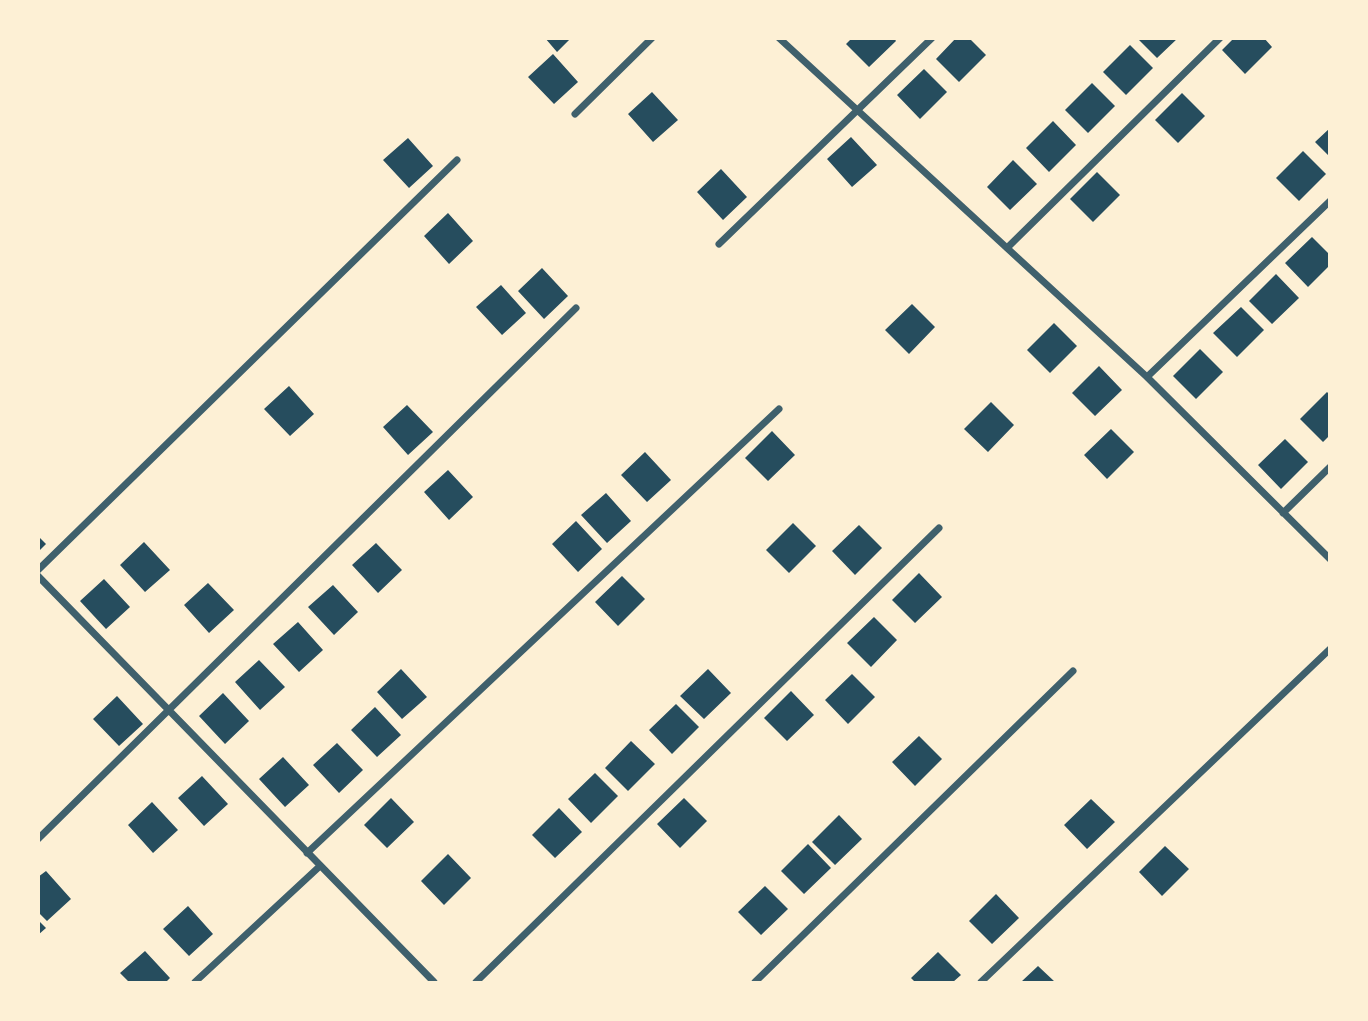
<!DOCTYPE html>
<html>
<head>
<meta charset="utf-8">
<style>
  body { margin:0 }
  #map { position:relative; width:1368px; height:1021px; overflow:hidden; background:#fdf0d5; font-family:Rubik,sans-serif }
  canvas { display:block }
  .frame { position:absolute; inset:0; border:40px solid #fdf0d5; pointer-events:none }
</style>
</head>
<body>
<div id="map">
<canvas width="1368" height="1021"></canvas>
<div class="frame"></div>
</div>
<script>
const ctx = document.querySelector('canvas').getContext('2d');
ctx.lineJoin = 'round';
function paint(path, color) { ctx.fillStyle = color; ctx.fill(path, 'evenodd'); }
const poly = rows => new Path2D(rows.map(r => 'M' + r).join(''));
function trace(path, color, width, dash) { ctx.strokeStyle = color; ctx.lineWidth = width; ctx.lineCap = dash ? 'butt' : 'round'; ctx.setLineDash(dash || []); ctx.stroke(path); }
const building = poly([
  [545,38,571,38,557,52],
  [852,38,894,38,896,41,869,67,846,44],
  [956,38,969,38,986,55,959,82,936,59],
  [1137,38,1178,38,1157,58],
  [1234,38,1264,38,1272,47,1245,74,1222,50],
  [1130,45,1153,68,1126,95,1103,72],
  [553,54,578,82,554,104,528,77],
  [924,69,947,92,920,119,897,95],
  [1092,83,1115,106,1088,133,1065,110],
  [652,92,678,120,653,142,628,114],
  [1182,93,1205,116,1178,143,1155,120],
  [1053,121,1076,145,1049,172,1026,148],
  [1330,128,1330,157,1315,142],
  [851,137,877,165,852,187,827,159],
  [408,138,433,166,409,188,383,160],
  [1303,151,1326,174,1299,201,1276,178],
  [1013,160,1037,184,1010,210,987,187],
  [721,169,747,197,723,220,697,192],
  [1097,172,1120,195,1093,222,1070,199],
  [448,213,473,241,449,264,424,236],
  [1312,237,1330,255,1330,265,1308,287,1285,263],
  [542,268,568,296,544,319,518,291],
  [1276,274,1299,298,1272,324,1249,301],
  [501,285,526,313,502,335,476,307],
  [912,304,935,327,909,354,885,330],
  [1241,307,1264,330,1237,357,1213,333],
  [1054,323,1077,346,1050,373,1027,350],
  [1200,349,1223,372,1196,399,1173,376],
  [1099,366,1122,390,1095,416,1072,393],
  [289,386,314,414,290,436,264,409],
  [1327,392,1330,395,1330,435,1323,442,1300,419],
  [991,402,1014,425,988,452,964,429],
  [407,405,433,432,408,455,383,427],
  [1111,429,1134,452,1107,479,1084,455],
  [772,431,795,455,768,481,745,458],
  [1285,439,1308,462,1281,489,1258,465],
  [645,452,671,480,647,502,621,475],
  [448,470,473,497,449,520,424,492],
  [606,493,631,521,607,543,581,515],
  [576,521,602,549,578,572,552,544],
  [793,523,816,546,789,573,766,550],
  [859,525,882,548,855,575,832,551],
  [38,536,46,544,38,552],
  [144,542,170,570,145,592,120,565],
  [376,543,402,570,378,593,352,565],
  [919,573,942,597,915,623,892,600],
  [622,576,645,599,618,626,595,602],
  [104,579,130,607,106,629,80,601],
  [208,583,234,610,209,633,184,605],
  [333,585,358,612,334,635,308,607],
  [874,617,897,640,871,667,847,643],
  [298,622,323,650,299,672,273,644],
  [259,660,285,687,260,710,235,682],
  [401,669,427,697,402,719,377,692],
  [708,669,731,693,704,719,680,696],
  [852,674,875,697,848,724,825,700],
  [791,691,814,715,787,741,764,718],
  [223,693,249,721,225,744,199,716],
  [117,696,143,724,119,746,93,719],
  [676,704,699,727,672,754,649,730],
  [375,707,401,735,377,757,351,730],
  [919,736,942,759,915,786,892,762],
  [631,741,655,764,628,791,605,768],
  [337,743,363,770,339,793,313,765],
  [283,757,309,785,285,807,259,779],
  [595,773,618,796,591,823,568,799],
  [202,776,228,804,204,826,178,798],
  [391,798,414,822,387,848,364,825],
  [684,798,707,821,680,848,657,824],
  [1091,799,1115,822,1087,849,1064,825],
  [152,802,178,830,153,853,128,825],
  [559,808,582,832,555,858,532,835],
  [839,815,862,839,835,865,812,842],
  [808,844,831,868,804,894,781,871],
  [1165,846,1189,869,1162,896,1139,872],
  [448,854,471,878,444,905,421,881],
  [46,871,71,899,47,921,38,912,38,877],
  [765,886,788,909,761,935,738,912],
  [996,894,1019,918,992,944,969,921],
  [188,906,213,934,189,956,163,929],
  [38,920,46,928,38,935],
  [145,951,170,978,166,982,129,982,120,973],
  [938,952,961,975,953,982,915,982,911,978],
  [1038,966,1055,982,1021,982]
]);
const minor = poly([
  [779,38,1147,377,1330,559],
  [575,114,652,38],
  [719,244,932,38],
  [1007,248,1220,38],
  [1147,377,1330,201],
  [1283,513,1330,467],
  [38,570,457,160],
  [38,576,434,982],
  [38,839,576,308],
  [307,853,779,409],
  [195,982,320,866],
  [476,982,939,528],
  [755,982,1073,671],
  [981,982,1330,649]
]);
paint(building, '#264d5e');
trace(minor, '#3f606c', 7);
</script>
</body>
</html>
